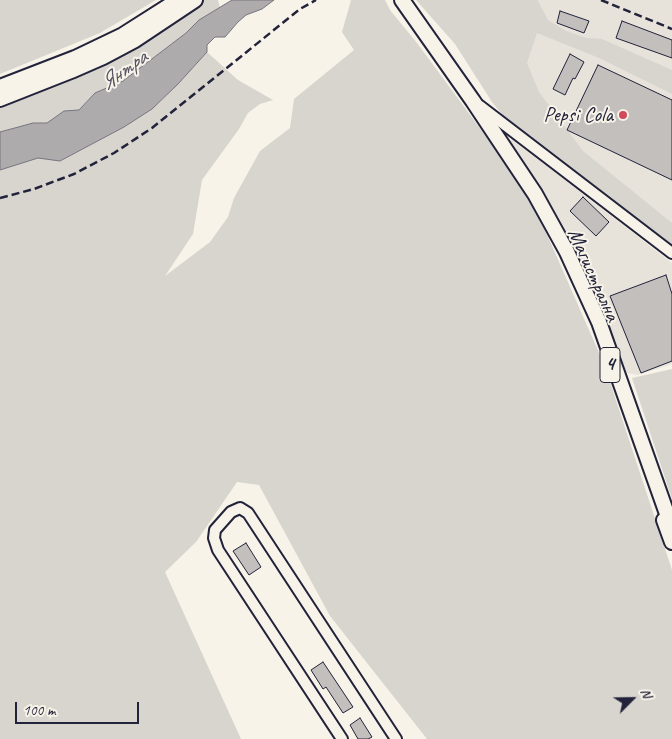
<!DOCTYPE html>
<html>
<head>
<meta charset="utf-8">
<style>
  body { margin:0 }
  #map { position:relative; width:672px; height:739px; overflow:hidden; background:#f7f3e8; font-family:Caveat,sans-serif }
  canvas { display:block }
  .north { position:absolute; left:607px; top:674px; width:50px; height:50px; -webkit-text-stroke:4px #f7f3e8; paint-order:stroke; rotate:67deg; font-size:14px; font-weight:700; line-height:20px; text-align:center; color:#22223b }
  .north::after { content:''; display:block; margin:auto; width:18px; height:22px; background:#22223b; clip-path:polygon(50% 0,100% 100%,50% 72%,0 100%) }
  .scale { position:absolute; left:15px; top:702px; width:124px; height:22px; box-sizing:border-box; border:2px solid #22223b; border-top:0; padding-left:6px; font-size:15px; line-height:18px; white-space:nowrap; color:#22223b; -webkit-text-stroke:4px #f7f3e8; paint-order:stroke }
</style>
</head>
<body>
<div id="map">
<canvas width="672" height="739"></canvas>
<div class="north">N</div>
<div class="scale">100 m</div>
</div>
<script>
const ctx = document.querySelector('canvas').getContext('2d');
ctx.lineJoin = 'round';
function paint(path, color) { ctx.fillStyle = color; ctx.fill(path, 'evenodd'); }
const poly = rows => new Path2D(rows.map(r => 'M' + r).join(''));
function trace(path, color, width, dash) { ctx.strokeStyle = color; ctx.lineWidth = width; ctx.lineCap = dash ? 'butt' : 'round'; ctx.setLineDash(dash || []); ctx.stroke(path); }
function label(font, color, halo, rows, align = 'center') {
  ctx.font = font + ' Caveat,sans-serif'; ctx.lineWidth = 4; ctx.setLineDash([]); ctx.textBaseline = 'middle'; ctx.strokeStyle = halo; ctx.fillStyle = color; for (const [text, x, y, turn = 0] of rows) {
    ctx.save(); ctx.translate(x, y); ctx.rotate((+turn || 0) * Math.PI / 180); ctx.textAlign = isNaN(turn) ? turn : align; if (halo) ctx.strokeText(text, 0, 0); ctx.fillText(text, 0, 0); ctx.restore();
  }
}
const built = poly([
  [505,0,672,0,672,226,619,186,507,87],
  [507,140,512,140,526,150,672,263,672,364,637,375,627,373,609,335,588,284,540,188,511,152]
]);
const green = poly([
  [0,0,156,0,100,33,0,74],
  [204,0,218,0,220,8,199,20,186,33,123,81,95,93,79,110,64,111,47,123,33,123,0,132,0,107,72,76,189,11],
  [351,0,385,0,390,10,417,43,530,196,604,364,672,570,672,739,427,739,330,616,259,485,237,482,196,542,165,572,241,739,0,739,0,170,38,158,60,161,124,127,152,109,178,84,207,52,238,80,273,100,260,104,248,113,239,129,202,180,193,234,165,276,210,242,228,217,234,198,260,151,290,128,294,99,354,50,342,32],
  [416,0,538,0,539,3,548,20,566,31,587,38,602,39,672,70,672,94,599,58,537,33,527,63,539,92,583,151,672,223,672,246,513,128,492,102,455,44],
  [672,369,672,499,632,378]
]);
const water = poly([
  [232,0,274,0,262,9,246,15,238,22,225,37,215,37,207,45,207,52,178,84,152,109,124,127,60,161,38,158,0,170,0,132,33,123,47,123,64,111,79,110,95,93,123,81,186,33,199,20,232,0]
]);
const building = poly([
  [560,11,589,21,584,33,557,23,560,11],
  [622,21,672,40,672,58,616,38,622,21],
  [570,54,584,62,575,79,573,78,565,95,553,89,570,54],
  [598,65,672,100,672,180,567,130,598,65],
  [583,197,609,222,596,236,570,211,583,197],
  [666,275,672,294,672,361,641,373,610,296,666,275],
  [246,543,261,567,249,575,233,551,246,543],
  [323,662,353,707,343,713,326,687,323,689,311,670,323,662],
  [360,718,372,737,368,739,358,739,350,725,360,718]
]);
const minor = poly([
  [480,106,672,253],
  [342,739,218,550,214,538,215,530,231,512,240,508,248,513,396,739]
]);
const major = poly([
  [402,0,473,101,535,194,567,252,599,322,672,528],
  [0,87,75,58,123,35,178,0],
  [0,99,71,71,103,57,135,40,195,0],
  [664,520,672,542]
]);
const rail = poly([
  [601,0,672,29],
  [0,198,34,189,74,174,114,153,152,128,300,9,316,0]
]);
const markers = [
  [623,115,5,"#d1495b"]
];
const shields = [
  [610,365,20]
];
const shieldNames = [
  ["4",610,365]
];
const poiNames = [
  ["Pepsi Cola",613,115]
];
const streetNames = [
  ["Магистрална",593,275,66]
];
const waterNames = [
  ["Янтра",124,71,-36]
];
paint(built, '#e7e3db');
paint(green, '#d8d5cf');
paint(water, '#aeabad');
trace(water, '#76747f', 1);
paint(building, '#c2bfbd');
trace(building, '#22223b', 1);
trace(minor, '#22223b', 14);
trace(major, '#22223b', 18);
trace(minor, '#f7f3e8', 10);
trace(major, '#f7f3e8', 14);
trace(rail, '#22223b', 2.5, [8, 4]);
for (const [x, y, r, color] of markers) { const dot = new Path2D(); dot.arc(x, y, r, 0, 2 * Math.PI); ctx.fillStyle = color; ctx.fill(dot); trace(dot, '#f7f3e8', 2); }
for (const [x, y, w] of shields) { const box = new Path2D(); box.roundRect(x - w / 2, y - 17.5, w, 35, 4); ctx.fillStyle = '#f7f3e8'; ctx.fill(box); trace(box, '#22223b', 1); }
label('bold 20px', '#22223b', null, shieldNames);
label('21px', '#22223b', '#f7f3e8', poiNames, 'right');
label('21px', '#22223b', '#f7f3e8', streetNames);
label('italic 22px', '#535263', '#f7f3e8', waterNames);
</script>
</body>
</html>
